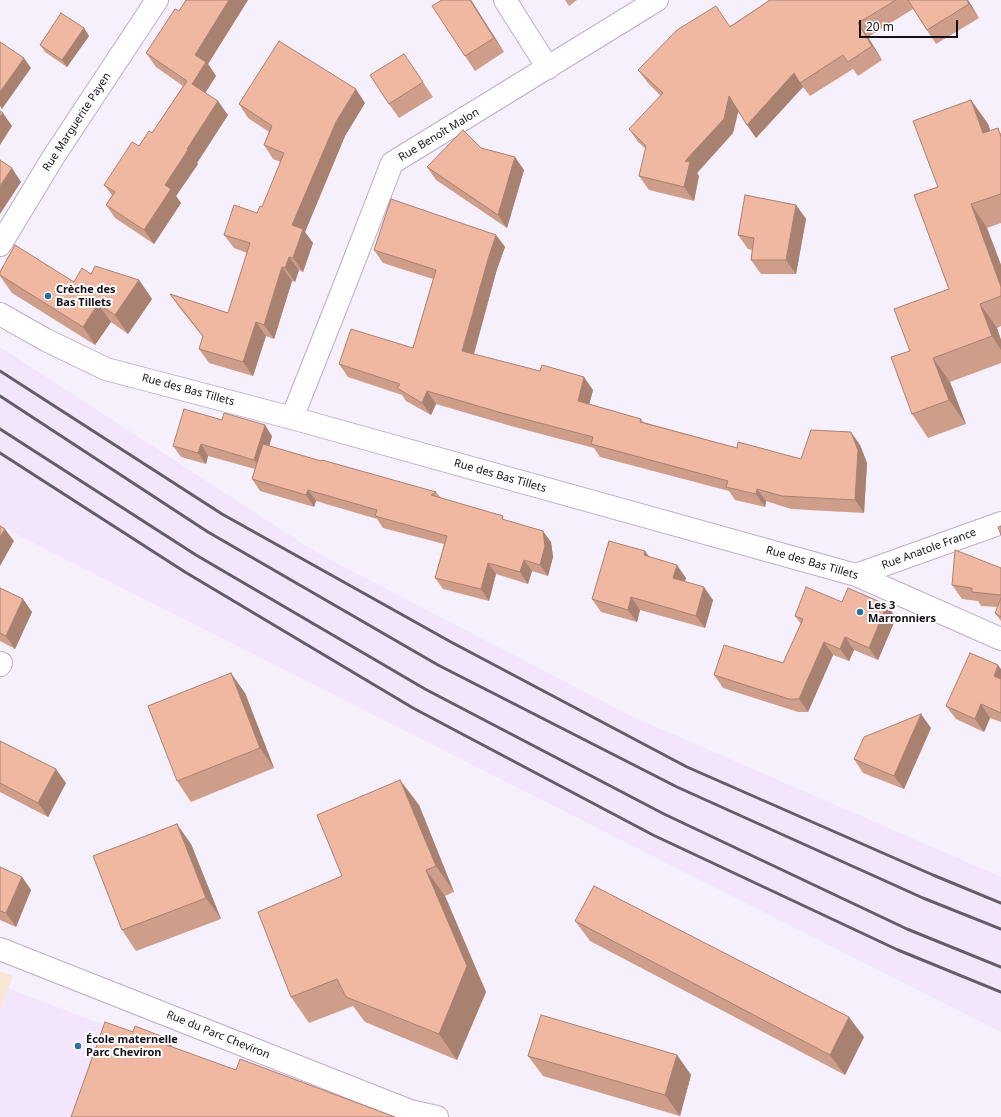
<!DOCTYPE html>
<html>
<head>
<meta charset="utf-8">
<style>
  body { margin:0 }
  #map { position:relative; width:1001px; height:1117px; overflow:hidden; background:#f6effc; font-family:"Noto Sans",sans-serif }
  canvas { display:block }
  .scale { position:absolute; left:859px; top:20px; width:99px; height:18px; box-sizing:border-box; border:2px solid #16101a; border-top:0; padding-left:5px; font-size:12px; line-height:14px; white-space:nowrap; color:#16101a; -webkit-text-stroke:3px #fff; paint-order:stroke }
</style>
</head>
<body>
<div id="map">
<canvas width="1001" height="1117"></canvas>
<div class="scale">20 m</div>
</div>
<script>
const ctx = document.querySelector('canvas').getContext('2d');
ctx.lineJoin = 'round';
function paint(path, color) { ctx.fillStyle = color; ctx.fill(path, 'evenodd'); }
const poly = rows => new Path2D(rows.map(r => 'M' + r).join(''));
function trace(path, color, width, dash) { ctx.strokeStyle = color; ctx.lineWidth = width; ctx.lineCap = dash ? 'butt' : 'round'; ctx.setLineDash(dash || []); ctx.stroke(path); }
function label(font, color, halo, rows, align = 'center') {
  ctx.font = font + ' "Noto Sans",sans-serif'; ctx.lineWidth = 4; ctx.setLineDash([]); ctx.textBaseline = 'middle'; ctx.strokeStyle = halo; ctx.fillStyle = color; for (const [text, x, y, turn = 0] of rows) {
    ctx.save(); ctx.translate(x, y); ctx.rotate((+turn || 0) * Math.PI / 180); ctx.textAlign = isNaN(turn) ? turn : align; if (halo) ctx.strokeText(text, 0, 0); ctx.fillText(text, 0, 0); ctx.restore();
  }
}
const built = poly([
  [0,347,317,553,631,716,1001,877,1001,1032,0,526],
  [8,988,250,1082,271,1117,0,1117,0,1009]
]);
const medical = poly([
  [0,971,13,976,0,1009]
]);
const street = poly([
  [505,0,548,68],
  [0,245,54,156,157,0],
  [0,314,46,340,106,369,292,418,856,575,1001,639],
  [292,418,342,292,392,163,657,0],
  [856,575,1001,523],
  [0,665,1,663],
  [0,949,410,1111,437,1117]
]);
const rail = poly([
  [0,371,222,514,451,642,687,767,933,875,1001,903],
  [0,396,208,532,438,665,677,787,923,898,1001,929],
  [0,429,196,555,425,689,664,814,907,929,1001,967],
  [0,453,185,572,413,708,653,835,898,950,1001,992]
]);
const wall = poly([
  [186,0,248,0,208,64,216,76,205,93,228,115,197,163,198,164,176,196,181,203,154,244,115,218,106,205,112,195,104,185,139,146,152,133,183,86,156,67,146,53,179,11],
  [442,0,471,0,504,52,475,71,465,56],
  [565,0,577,0,569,6],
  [770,0,968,0,979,18,936,44,913,9,868,37,882,60,858,76,853,69,810,96,803,87,756,138,738,111,733,133,697,173,699,176,694,201,649,190,639,176,646,149,638,142,629,129,661,96,648,83,638,70,730,26],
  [84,28,89,36,67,67,45,52,40,45],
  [404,54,433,97,399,118,389,104],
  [971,100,988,124,990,131,1001,133,1001,223,987,228,1001,265,1001,326,997,328,1001,340,1001,363,950,382,966,424,928,438,912,414,910,351,949,289,938,187],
  [365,103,345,136,305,232,313,243,303,272,299,270,295,282,292,281,274,339,266,336,253,376,209,363,199,349,203,337,179,307,170,294,228,313,247,253,234,248,224,235,257,213,262,207,281,162,273,159,264,145,269,132,248,118,239,104],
  [481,148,524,170,507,228,436,180,427,167],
  [796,205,806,219,796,274,761,274,751,260,752,250,748,249,738,235],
  [496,235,505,247,497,269,474,354,593,390,589,404,641,419,643,422,737,448,801,459,860,445,867,463,864,513,791,509,766,501,765,507,735,500,729,491,600,457,594,448,511,426,436,404,431,415,406,401,402,395,348,377,339,364,413,348,433,279,383,263,374,250],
  [0,272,74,282,91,274,139,280,152,299,128,334,111,322,95,345,12,293,0,276],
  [272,436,269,446,321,461,436,492,441,498,505,520,551,542,553,557,548,576,532,571,528,584,496,574,489,601,443,589,435,578,444,544,383,528,377,519,316,501,314,507,260,491,252,479,255,469,208,456,206,464,181,457,173,446],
  [645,551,649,557,686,578,685,581,713,600,705,628,640,610,637,622,601,612,592,599],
  [1001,568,1001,621,995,613,998,607,981,606,978,601,962,599,952,585],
  [0,588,23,599,32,612,15,649,0,641],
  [842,602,887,605,896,618,878,660,854,650,849,661,833,655,808,712,798,712,723,688,714,675,783,663,801,624,795,616],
  [1001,669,1001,722,990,718,984,732,956,719,946,706],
  [245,693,274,768,191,802,177,781],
  [931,728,904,789,863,773,854,759],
  [0,741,66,783,48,817,0,792],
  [419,805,454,892,445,896,486,992,457,1060,365,1022,353,1006,309,1023,291,997,342,876],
  [191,844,221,919,136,951,122,930],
  [0,867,22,877,31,890,16,927,0,920],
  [575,921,864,1037,845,1075,590,941],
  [677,1055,691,1075,680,1116,543,1076,528,1056]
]);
const shadedWall = poly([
  [229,0,248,0,208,64,216,76,202,98,192,84,195,55],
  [470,0,471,0,504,52,494,38],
  [967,0,968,0,979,18,969,4],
  [858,23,868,37,882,60,872,46],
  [84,28,89,36,67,67,62,60],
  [24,58,31,68,2,109,0,106,0,92],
  [794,73,803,87,756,138,747,125],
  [356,89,365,103,345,136,305,232,313,243,303,272,293,258,292,225,336,122],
  [729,96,739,109,733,133,697,173,699,176,694,201,684,187,685,161],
  [971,100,988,124,1000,157,983,133],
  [218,101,228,115,197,163,198,164,176,196,181,203,154,244,144,230,165,185,187,149],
  [3,113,12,126,0,145,0,117],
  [515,157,524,170,507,228,498,215],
  [12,168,21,182,0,214,0,186],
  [971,204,987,228,1001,265,1001,287],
  [796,205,806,219,796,274,786,260],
  [496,235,505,247,497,269,471,364,462,351,489,256],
  [289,257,299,270,295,282,285,268],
  [282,267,292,281,274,339,264,325],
  [139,280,152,299,128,334,115,315],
  [98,304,111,322,95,345,83,327],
  [980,304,997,328,1001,340,1001,350,992,336],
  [256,322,266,336,253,376,243,362],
  [933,358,950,382,966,424,949,400],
  [584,377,593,390,587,413,578,401],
  [427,391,436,404,431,415,422,403],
  [265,425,272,436,262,471,254,460],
  [851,432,860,445,867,463,864,513,855,500],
  [201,444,208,456,206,464,198,453],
  [757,489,766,501,765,507,756,494],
  [308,490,316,501,314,507,306,495],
  [5,529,14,541,0,566,0,537],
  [543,531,551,542,553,557,548,576,540,565],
  [645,551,654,564,644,555],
  [524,560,532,571,528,584,520,572],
  [488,563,496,574,489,601,481,589],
  [677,565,686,578,682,591,673,578],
  [704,587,713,600,705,628,696,616],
  [631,597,640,610,637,622,628,610],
  [23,599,32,612,15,649,6,636],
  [887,605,896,618,878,660,869,648],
  [845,637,854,650,849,661,840,649],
  [824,642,833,655,808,712,799,699],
  [998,665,1001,669,1001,686,994,676],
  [231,673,245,693,274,768,260,748],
  [981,704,990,718,984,732,975,719],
  [921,714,931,728,904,789,894,776],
  [56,769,66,783,48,817,38,803],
  [400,780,419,805,454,892,436,866],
  [177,824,191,844,221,919,206,898],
  [426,870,445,896,486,992,457,1060,439,1034],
  [22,877,31,890,16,927,6,913],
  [849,1017,864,1037,845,1075,830,1055],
  [166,1038,179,1056,164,1044],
  [677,1055,691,1075,680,1116,665,1095]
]);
const building = poly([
  [186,0,229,0,195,55,206,62,192,84,218,101,187,149,188,150,165,185,171,189,144,230,106,205,115,192,104,185,132,142,139,146,149,131,152,133,187,81,146,53,175,9,179,11,186,0],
  [442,0,470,0,494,38,465,56,432,6,442,0],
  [770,0,896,0,858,23,872,46,848,62,843,55,800,83,794,73,747,125,729,96,724,119,685,161,690,162,684,187,639,176,646,146,629,129,663,93,638,70,677,30,716,6,730,27,770,0],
  [908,0,967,0,969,4,927,30,908,0],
  [61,13,84,28,62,60,40,45,61,13],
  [279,41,356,89,336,122,292,225,303,229,293,258,289,257,285,268,282,267,264,325,256,322,243,362,199,349,203,336,170,294,228,313,250,243,224,235,234,205,257,213,260,206,262,207,284,153,264,145,272,126,239,104,279,41],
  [0,42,24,58,0,92,0,42],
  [404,54,423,82,389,104,370,75,404,54],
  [971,100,983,133,998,128,1001,137,1001,194,971,204,1001,287,1001,296,980,304,992,336,933,358,949,400,912,414,891,357,910,351,894,309,949,289,914,195,938,187,913,121,971,100],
  [0,111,3,113,0,117,0,111],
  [463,130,481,148,515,157,498,215,427,167,463,130],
  [0,160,12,168,0,186,0,160],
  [745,195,796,205,786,260,751,260,754,238,738,235,745,195],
  [391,199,496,235,489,256,462,351,540,371,542,365,584,377,578,401,641,419,640,422,737,448,738,442,801,459,811,430,851,432,858,450,855,500,782,496,757,489,756,494,726,487,728,481,591,444,593,437,502,413,427,391,422,403,397,388,400,384,339,364,351,329,413,348,436,270,374,250,391,199],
  [15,245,74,282,82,268,91,274,95,266,139,280,115,315,98,304,83,327,0,275,0,272,15,245],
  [184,409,222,420,224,413,265,425,254,460,201,444,198,453,173,446,184,409],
  [263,444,321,461,322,460,436,492,431,495,503,516,502,519,543,531,545,546,540,565,524,560,520,572,488,563,481,589,435,578,447,536,375,516,377,510,308,490,306,495,252,479,263,444],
  [0,526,5,529,0,537,0,526],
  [1001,526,1001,535,998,527,1001,526],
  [609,541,645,551,644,555,677,565,673,578,704,587,696,616,631,597,628,610,592,599,609,541],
  [955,550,1001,568,1001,595,972,592,972,588,952,585,955,550],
  [806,587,842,602,848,588,887,605,869,648,845,637,840,649,824,642,799,699,789,699,714,675,724,645,783,663,803,619,795,616,806,587],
  [0,588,23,599,6,636,0,633,0,588],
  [1001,598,1001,617,995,613,1001,598],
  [970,653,998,665,994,676,1001,679,1001,713,981,704,975,719,946,706,970,653],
  [231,673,260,748,177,781,148,706,231,673],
  [921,714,894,776,854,759,864,737,921,714],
  [0,741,56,769,38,803,0,783,0,741],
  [400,780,436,866,426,870,467,966,439,1034,346,997,337,979,291,997,258,912,342,876,317,815,400,780],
  [177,824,206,898,122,930,93,856,177,824],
  [0,867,22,877,6,913,0,911,0,867],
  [594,886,849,1017,830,1055,575,921,594,886],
  [541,1015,677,1055,665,1095,528,1056,541,1015],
  [105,1022,133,1032,135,1026,166,1038,164,1044,236,1070,240,1059,395,1117,71,1117,105,1022]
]);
const markers = [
  [48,296,4,"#286fa3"],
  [860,612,4,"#286fa3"],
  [78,1046,4,"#286fa3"]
];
const streetNames = [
  ["Rue Marguerite Payen",77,122,-57],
  ["Rue Benoît Malon",439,135,-31],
  ["Rue des Bas Tillets",188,390,15],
  ["Rue des Bas Tillets",500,476,16],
  ["Rue Anatole France",929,549,-20],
  ["Rue des Bas Tillets",812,563,16],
  ["Rue du Parc Cheviron",218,1035,22]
];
const poiNames = [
  ["Crèche des",56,290],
  ["Bas Tillets",56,303],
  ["Les 3",868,606],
  ["Marronniers",868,619],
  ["École maternelle",86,1040],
  ["Parc Cheviron",86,1053]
];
paint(built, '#f2e5fc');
paint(medical, '#f8e5d5');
trace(street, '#beaccb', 24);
trace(street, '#fff', 22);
trace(rail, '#635d68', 3);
paint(wall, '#ce9e8a');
paint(shadedWall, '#a88171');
paint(building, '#f0b8a1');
trace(building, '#a88171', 1);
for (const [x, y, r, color] of markers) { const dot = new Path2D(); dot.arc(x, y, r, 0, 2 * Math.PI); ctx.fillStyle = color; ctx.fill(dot); trace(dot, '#fff', 1.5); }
label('11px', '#16101a', '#fff', streetNames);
label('bold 11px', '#16101a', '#fff', poiNames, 'left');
</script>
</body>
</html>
